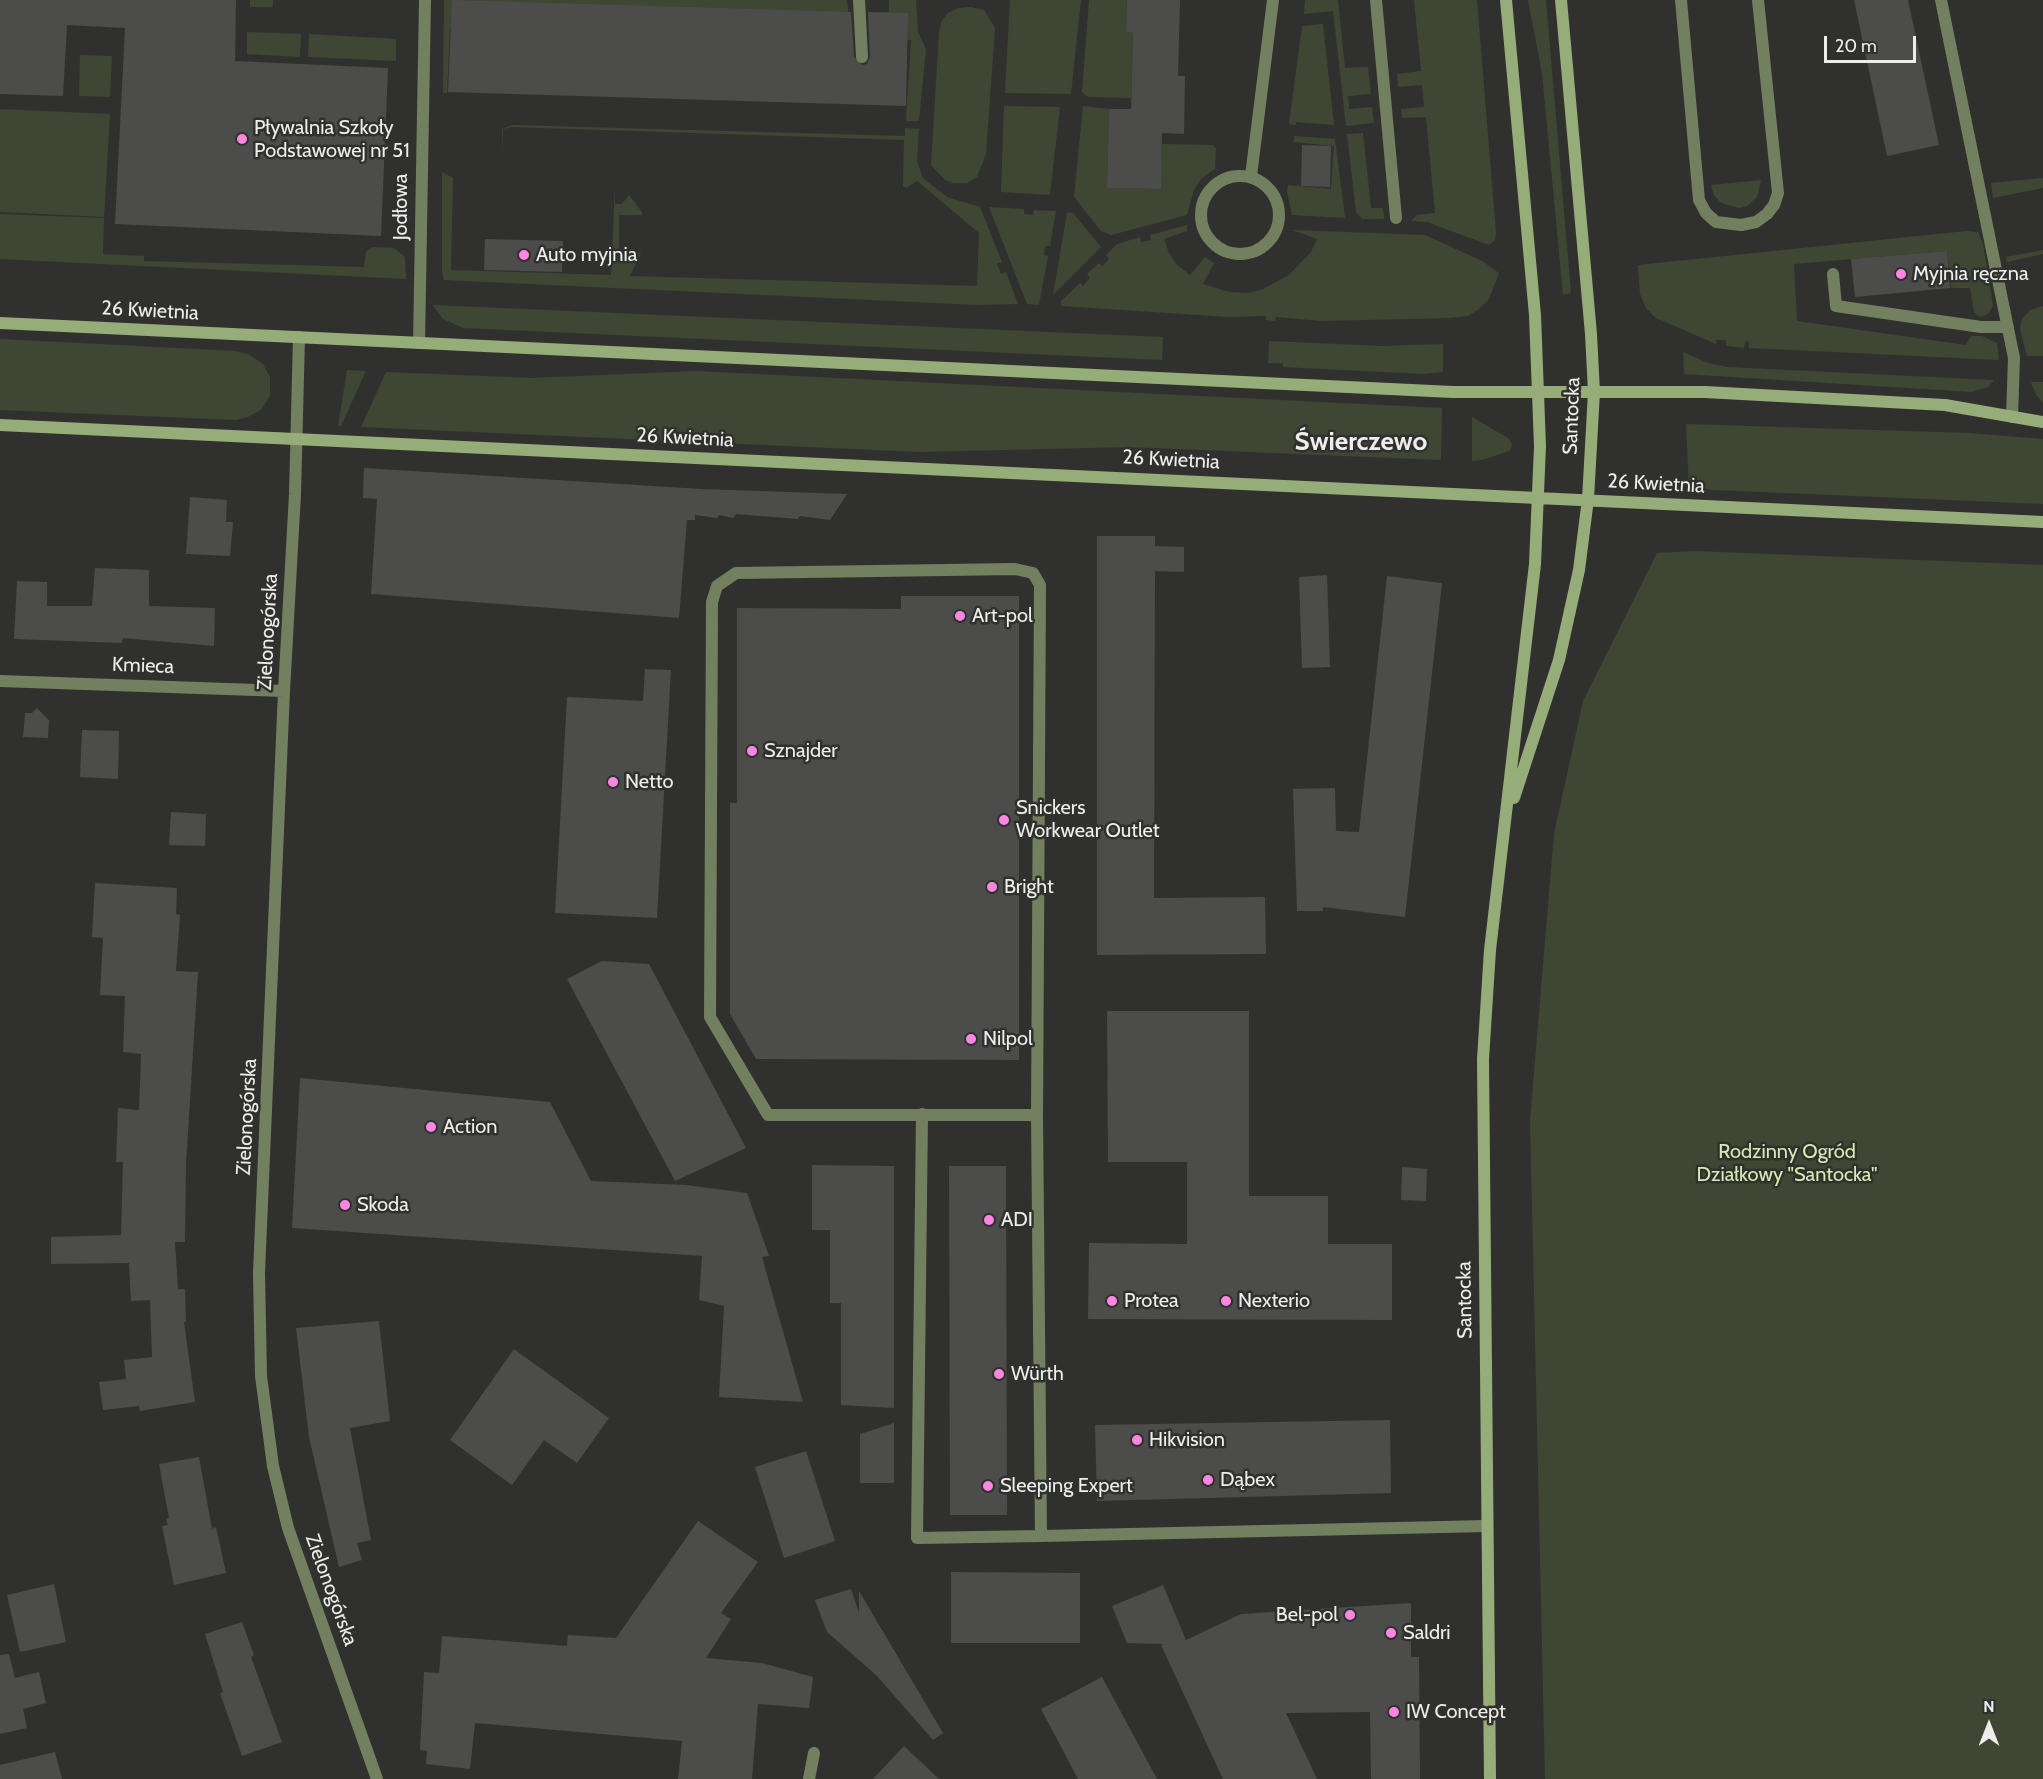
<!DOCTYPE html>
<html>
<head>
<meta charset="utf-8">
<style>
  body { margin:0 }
  #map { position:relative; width:2043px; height:1779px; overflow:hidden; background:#30312e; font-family:Cabin,sans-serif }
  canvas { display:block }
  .north { position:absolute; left:1959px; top:1695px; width:60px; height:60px; -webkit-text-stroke:4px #30312e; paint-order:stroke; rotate:0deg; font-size:16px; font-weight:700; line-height:24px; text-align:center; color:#edeeec }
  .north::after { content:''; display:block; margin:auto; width:21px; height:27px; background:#edeeec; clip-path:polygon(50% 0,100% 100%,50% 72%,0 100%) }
  .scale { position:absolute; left:1824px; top:36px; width:92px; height:27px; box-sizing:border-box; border:3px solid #edeeec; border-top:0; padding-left:8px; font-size:18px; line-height:21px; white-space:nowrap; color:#edeeec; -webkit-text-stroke:4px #30312e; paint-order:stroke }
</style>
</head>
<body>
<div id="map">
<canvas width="2043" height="1779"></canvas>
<div class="north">N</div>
<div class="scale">20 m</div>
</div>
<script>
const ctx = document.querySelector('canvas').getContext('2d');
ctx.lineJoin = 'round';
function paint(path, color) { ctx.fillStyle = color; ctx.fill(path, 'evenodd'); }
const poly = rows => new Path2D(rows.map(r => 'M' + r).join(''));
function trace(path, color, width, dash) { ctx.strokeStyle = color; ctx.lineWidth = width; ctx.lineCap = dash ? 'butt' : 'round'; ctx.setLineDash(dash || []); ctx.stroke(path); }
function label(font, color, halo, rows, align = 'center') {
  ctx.font = font + ' Cabin,sans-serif'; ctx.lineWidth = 5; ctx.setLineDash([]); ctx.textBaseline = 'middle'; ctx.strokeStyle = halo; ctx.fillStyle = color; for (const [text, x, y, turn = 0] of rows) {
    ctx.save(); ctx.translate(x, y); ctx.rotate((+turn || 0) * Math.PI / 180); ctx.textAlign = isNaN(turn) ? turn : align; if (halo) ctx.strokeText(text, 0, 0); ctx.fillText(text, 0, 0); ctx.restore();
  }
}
const green = poly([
  [250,0,273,0,273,7,250,7],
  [444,0,847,0,850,30,837,38,450,27,447,93,443,93],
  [889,0,916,0,918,32,926,49,919,121,906,121,911,40,883,39,883,12,889,12],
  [1010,0,1081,0,1071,94,1005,93],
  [1089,0,1127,0,1126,32,1133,33,1131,98,1088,97,1082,92],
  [1305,0,1338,0,1345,68,1368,67,1371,94,1348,96,1349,109,1372,107,1374,123,1346,126,1333,11,1304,14],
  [1414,0,1477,0,1496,233,1495,240,1489,245,1427,222,1411,221,1417,215,1435,213,1426,117,1402,118,1401,109,1424,107,1422,85,1398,87,1397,74,1421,71],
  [1528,0,1546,0,1571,293,1563,295,1542,73],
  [971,7,984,10,995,28,986,154,977,177,967,183,954,183,945,180,931,165,939,33,941,22,948,13,958,8],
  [1323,24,1334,125,1296,122,1296,125,1289,124,1302,26],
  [247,32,301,34,300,57,247,54],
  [309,34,396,39,396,61,308,57],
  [80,55,112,56,110,97,79,96],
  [1004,106,1060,107,1050,195,1001,192],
  [1083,106,1109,109,1107,188,1160,189,1162,144,1213,145,1216,148,1215,169,1201,179,1194,190,1187,215,1111,235,1101,231,1074,197],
  [0,109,110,114,104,217,0,212],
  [513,125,905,136,905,128,919,129,917,161,923,178,947,197,980,207,1002,262,997,264,1001,274,1006,272,1018,304,977,305,444,280,442,272,442,172,453,178,451,270,611,275,615,187,615,204,622,204,629,195,642,212,642,215,619,215,619,253,641,253,630,276,977,286,979,233,917,181,906,188,903,186,904,140,512,127,503,129,503,151,502,129],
  [1363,133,1371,208,1383,208,1384,219,1362,219,1356,212,1347,134],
  [1294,136,1335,139,1345,218,1292,215,1287,192,1288,185,1331,189,1334,146,1294,142],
  [2043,178,2043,188,1993,198,1991,183],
  [1761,180,1757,197,1747,206,1739,208,1721,203,1714,195,1711,185],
  [989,207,1024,209,1024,214,1033,215,1034,210,1056,211,1050,246,1045,246,1044,255,1048,256,1039,305,1027,304],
  [1067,212,1073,213,1101,247,1053,295],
  [0,214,104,218,103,254,144,256,144,261,364,267,366,252,372,247,394,248,405,257,406,279,0,259],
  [1187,225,1187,231,1164,239,1169,253,1177,265,1190,275,1205,257,1214,263,1203,284,1229,292,1249,293,1263,289,1289,275,1311,252,1317,239,1292,230,1425,235,1482,261,1499,273,1489,299,1479,309,1468,316,1450,318,1322,321,1276,317,1275,321,1266,320,1266,316,1229,317,1061,306,1061,301,1080,283,1083,286,1090,278,1087,274,1099,263,1102,266,1109,259,1106,255,1117,244,1140,237,1141,242,1151,240,1150,235],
  [1966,231,1978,232,1983,244,1993,306,1988,314,1980,317,1974,313,1970,288,1951,288,1947,251,1794,264,1797,321,1966,345,1971,336,1982,336,1997,343,1999,360,1749,348,1749,341,1745,342,1744,348,1726,346,1726,340,1716,340,1716,344,1656,318,1646,308,1640,294,1638,265],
  [2043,250,2043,254,2007,262,2006,257],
  [433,305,1163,337,1162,360,463,328,443,319],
  [2043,306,2043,356,2027,356,2020,329,2022,319,2030,310],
  [0,339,236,351,250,355,263,364,270,377,270,395,262,409,248,417,236,420,0,410],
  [1269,341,1382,346,1443,344,1443,372,1423,374,1283,367,1283,363,1268,363],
  [1683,352,1708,363,1727,367,1994,380,1988,387,1971,392,1684,374],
  [347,370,366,371,341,426,338,426],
  [696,371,1442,408,1441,460,1128,447,920,452,361,427,386,372,531,378],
  [2031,382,2043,382,2043,403,2036,395],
  [1472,417,1508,438,1512,444,1510,451,1482,460,1472,461],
  [1686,424,1969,433,2043,439,2043,504,1714,490,1689,487],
  [1695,551,2043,565,2043,1779,1545,1779,1530,1120,1554,834,1583,701,1657,553]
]);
const building = poly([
  [0,0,236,0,235,61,388,68,381,236,115,224,125,28,67,25,63,96,0,94],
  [452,0,851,12,854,57,862,65,867,64,870,57,868,12,908,13,906,106,448,92],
  [1127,0,1180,0,1178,76,1185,76,1184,134,1162,133,1161,189,1107,188,1109,109,1131,109,1133,33,1126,32],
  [1854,0,1908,0,1939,145,1887,156],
  [1302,145,1331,146,1330,187,1301,186],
  [485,239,563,241,562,272,484,270],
  [1947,251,1950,288,1855,297,1851,259],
  [364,468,701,489,847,494,830,520,800,516,798,519,736,514,733,518,719,515,717,518,695,515,695,520,687,520,679,618,371,594,377,499,363,498],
  [190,497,227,500,226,522,233,522,230,556,186,554],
  [1097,536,1155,536,1155,546,1184,547,1184,572,1155,571,1154,898,1265,897,1266,954,1097,955],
  [95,568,149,570,149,606,215,608,214,646,123,638,122,643,14,639,17,581,47,582,47,606,92,606],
  [1327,575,1330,667,1302,668,1299,577],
  [1387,576,1442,583,1405,917,1323,907,1323,911,1297,911,1293,789,1335,788,1336,831,1359,832],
  [901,596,1019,596,1019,1060,756,1059,730,1014,730,803,737,803,737,608,901,609],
  [645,669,671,670,657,918,555,913,567,697,643,701],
  [37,708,49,720,48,738,23,737,25,713,32,713],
  [82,730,119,731,118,779,80,777],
  [171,812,206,814,205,846,169,845],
  [95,883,177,888,176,914,180,915,176,971,198,972,186,1164,185,1242,175,1242,178,1289,185,1289,186,1322,184,1322,195,1402,140,1411,139,1406,103,1410,99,1382,126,1379,124,1360,152,1357,150,1300,131,1301,129,1263,51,1264,51,1237,121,1235,123,1162,116,1162,118,1108,139,1110,141,1054,123,1052,125,996,100,995,103,938,92,937],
  [602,961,649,964,746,1148,675,1181,567,979],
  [1107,1011,1249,1011,1249,1196,1328,1196,1328,1244,1392,1244,1392,1320,1088,1319,1089,1243,1187,1244,1187,1162,1108,1162],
  [300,1078,550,1102,591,1181,686,1185,747,1193,769,1256,762,1257,803,1402,719,1397,724,1306,699,1300,702,1256,292,1228],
  [812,1165,894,1166,894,1408,841,1405,841,1303,830,1303,830,1230,812,1230],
  [949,1166,1006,1166,1007,1515,950,1515],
  [1402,1167,1427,1169,1426,1201,1401,1200],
  [379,1321,390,1421,350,1428,371,1540,357,1543,362,1560,339,1567,309,1437,296,1328],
  [514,1349,609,1418,577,1463,544,1440,512,1485,450,1440],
  [1390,1420,1391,1493,1097,1501,1095,1425],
  [894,1423,894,1483,860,1483,860,1434],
  [806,1451,835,1541,784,1558,755,1467],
  [199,1457,212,1529,216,1527,226,1573,174,1585,162,1526,168,1525,166,1519,169,1518,159,1464],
  [698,1521,758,1562,721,1613,731,1619,706,1658,762,1663,813,1677,809,1708,758,1704,752,1779,678,1779,682,1741,475,1723,470,1769,426,1764,427,1751,420,1750,424,1672,439,1673,442,1636,567,1646,568,1635,616,1638],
  [951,1572,1080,1573,1080,1643,951,1643],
  [54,1584,66,1642,20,1652,7,1595],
  [1163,1585,1186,1640,1241,1614,1411,1603,1411,1657,1419,1657,1420,1779,1371,1779,1370,1712,1286,1713,1317,1779,1223,1779,1161,1645,1163,1644,1127,1643,1112,1606],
  [851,1589,859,1613,859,1591,943,1733,933,1740,877,1676,827,1632,815,1600],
  [242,1622,254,1655,251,1657,282,1742,242,1756,220,1693,223,1692,205,1634],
  [9,1654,15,1678,39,1672,46,1703,23,1709,27,1728,0,1734,0,1655],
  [1102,1677,1157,1779,1078,1779,1041,1709],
  [904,1746,939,1779,873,1779],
  [55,1752,62,1779,0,1779,0,1765]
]);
const lane = poly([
  [859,0,862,57],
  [1681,0,1699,200,1706,213,1716,222,1741,225,1756,222,1767,214,1774,205,1778,193,1758,0],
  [1941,0,2014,358,2012,417],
  [1833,274,1836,306,1981,327,2008,327],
  [922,1114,917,1538,1041,1536],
  [1037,1115,768,1115,710,1017,712,602,717,586,736,573,1015,569,1033,573,1040,585,1037,1115,1041,1536,1487,1526],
  [809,1779,814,1753]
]);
const street = poly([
  [1376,0,1396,218],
  '1201 215a39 39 0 1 1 78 0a39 39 0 1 1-78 0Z',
  [1251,176,1273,0],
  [299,337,295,494,284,691,259,1273,261,1376,273,1466,288,1528,377,1779],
  [419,343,425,0],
  [0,681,284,691]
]);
const secondary = poly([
  [0,323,1453,392,1705,392,1945,405,2043,422],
  [0,425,2043,522],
  [1514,798,1559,660,1579,570,1588,499,1594,392,1591,334,1561,0],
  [1490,1779,1483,1059,1490,950,1535,564,1540,446,1535,315,1506,0]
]);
const markers = [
  [242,139,6,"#fd86e2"],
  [524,255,6,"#fd86e2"],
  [1901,274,6,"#fd86e2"],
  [960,616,6,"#fd86e2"],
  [752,751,6,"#fd86e2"],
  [613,782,6,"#fd86e2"],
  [1004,820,6,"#fd86e2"],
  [992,887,6,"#fd86e2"],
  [971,1039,6,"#fd86e2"],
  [431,1127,6,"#fd86e2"],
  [345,1205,6,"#fd86e2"],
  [989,1220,6,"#fd86e2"],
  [1112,1301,6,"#fd86e2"],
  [1226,1301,6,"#fd86e2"],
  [999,1374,6,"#fd86e2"],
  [1137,1440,6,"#fd86e2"],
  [1208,1480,6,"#fd86e2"],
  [988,1486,6,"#fd86e2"],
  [1350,1615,6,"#fd86e2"],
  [1391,1633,6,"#fd86e2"],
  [1394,1712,6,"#fd86e2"]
];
const poiNames = [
  ["Pływalnia Szkoły",254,128],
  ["Podstawowej nr 51",254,151],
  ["Auto myjnia",536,255],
  ["Myjnia ręczna",1913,274],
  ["Art-pol",972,616],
  ["Sznajder",764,751],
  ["Netto",625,782],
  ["Snickers",1016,808],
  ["Workwear Outlet",1016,831],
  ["Bright",1004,887],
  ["Nilpol",983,1039],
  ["Action",443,1127],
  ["Skoda",357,1205],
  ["ADI",1001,1220],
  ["Protea",1124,1301],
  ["Nexterio",1238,1301],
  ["Würth",1011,1374],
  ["Hikvision",1149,1440],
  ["Dąbex",1220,1480],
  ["Sleeping Expert",1000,1486],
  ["Bel-pol",1338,1615,"right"],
  ["Saldri",1403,1633],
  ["IW Concept",1406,1712]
];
const streetNames = [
  ["Jodłowa",401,207,-90],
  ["26 Kwietnia",150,311,3],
  ["Santocka",1572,416,-88],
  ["26 Kwietnia",685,438,3],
  ["26 Kwietnia",1171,460,3],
  ["26 Kwietnia",1656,484,3],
  ["Zielonogórska",268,632,-87],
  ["Kmieca",143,666,2],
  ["Zielonogórska",247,1117,-87],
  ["Santocka",1465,1300,-91],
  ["Zielonogórska",331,1590,70]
];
const parkNames = [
  ["Rodzinny Ogród",1787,1152],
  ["Działkowy \"Santocka\"",1787,1175]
];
const districtNames = [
  ["Świerczewo",1361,442]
];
paint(green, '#3f4734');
paint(building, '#4c4d4a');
trace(lane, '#728060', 12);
trace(street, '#728060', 12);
trace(secondary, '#97ad79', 12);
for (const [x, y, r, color] of markers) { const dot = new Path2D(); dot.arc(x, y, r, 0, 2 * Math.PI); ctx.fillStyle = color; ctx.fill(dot); trace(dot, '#30312e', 2); }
label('20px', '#edeeec', '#30312e', poiNames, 'left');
label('20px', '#edeeec', '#30312e', streetNames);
label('20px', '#d4ecb2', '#30312e', parkNames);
label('bold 26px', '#edeeec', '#30312e', districtNames);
</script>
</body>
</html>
